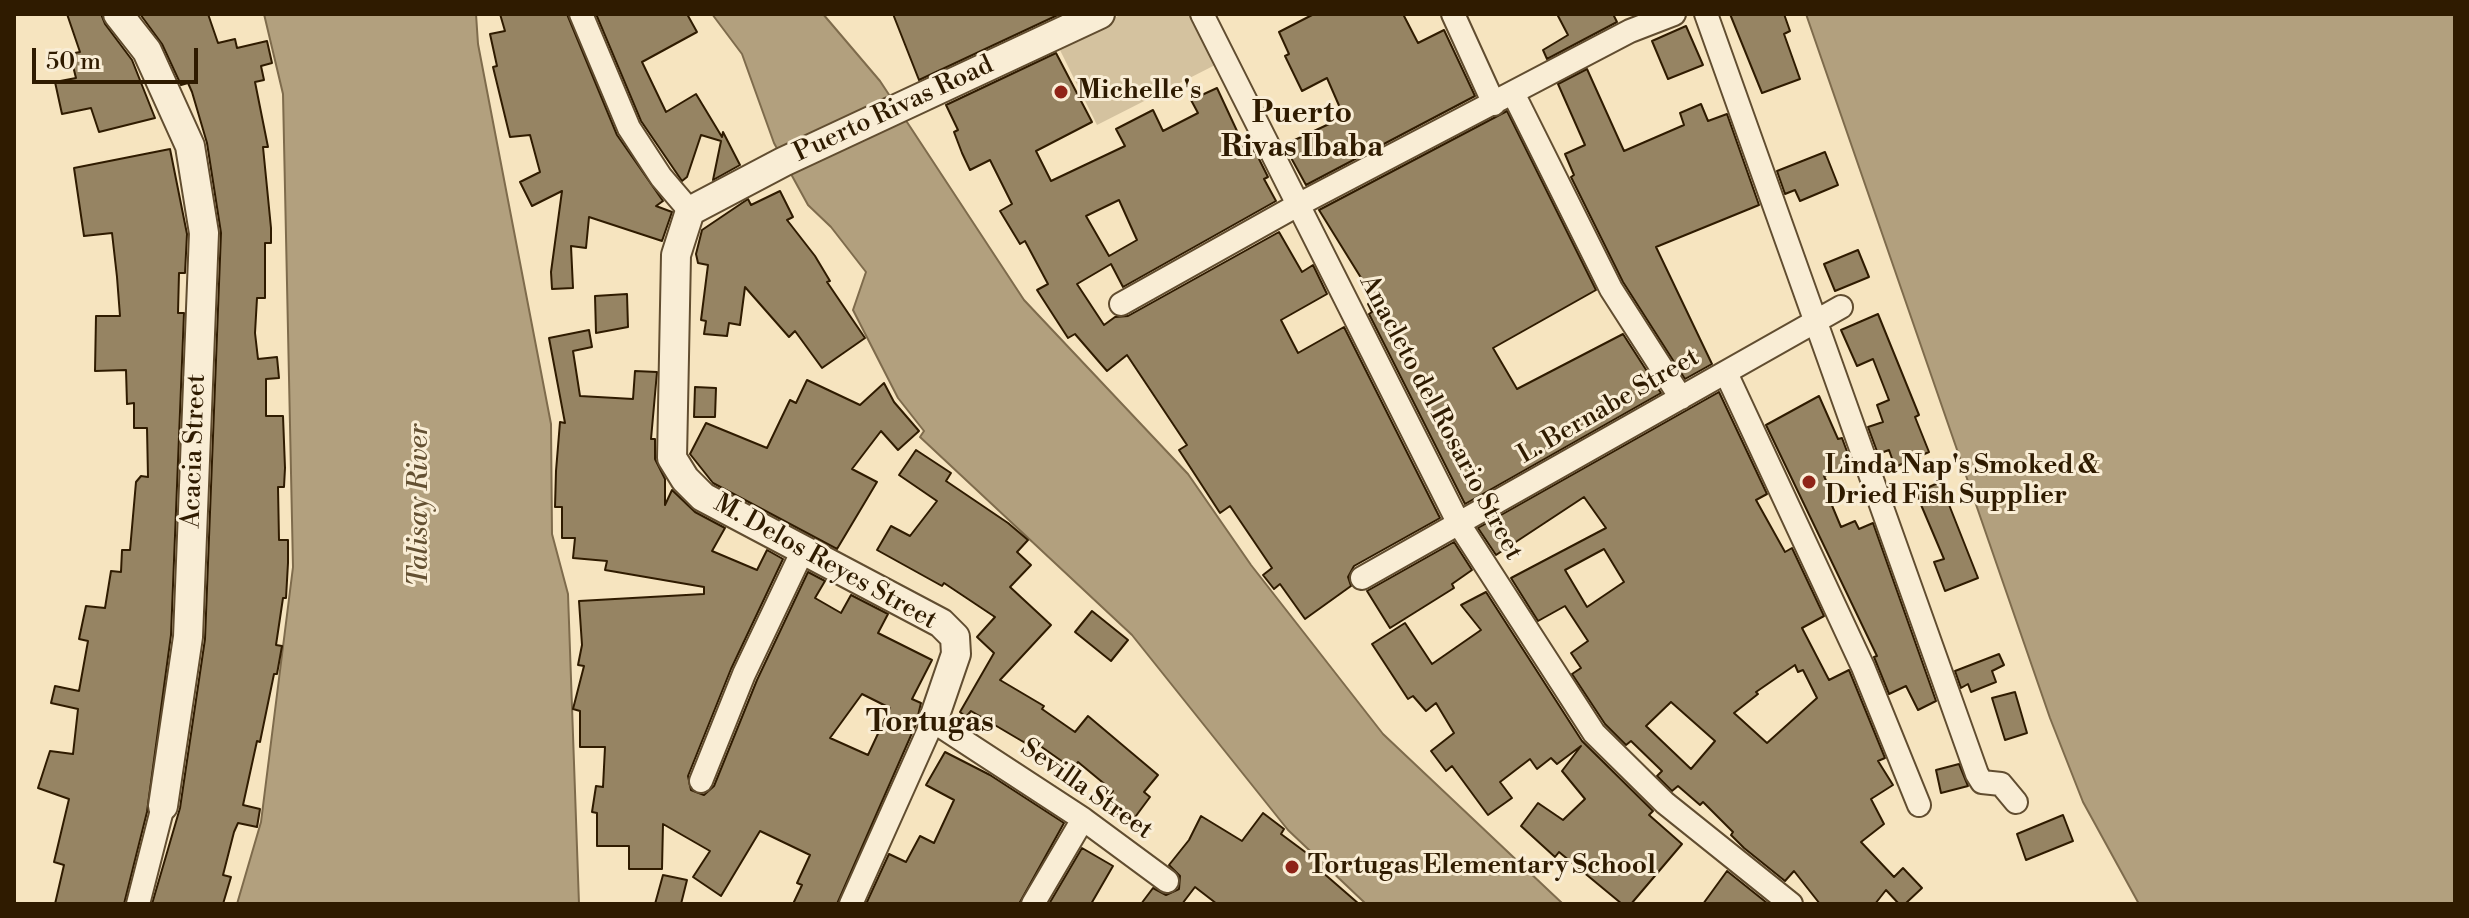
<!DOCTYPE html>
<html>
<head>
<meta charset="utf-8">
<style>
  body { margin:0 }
  #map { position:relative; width:2469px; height:918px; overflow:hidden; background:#f6e4bf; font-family:"Libre Bodoni",serif }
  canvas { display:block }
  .frame { position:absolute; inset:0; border:16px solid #2f1b00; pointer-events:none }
  .scale { position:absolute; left:32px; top:48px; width:166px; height:36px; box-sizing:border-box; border:4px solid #2f1b00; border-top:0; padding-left:10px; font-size:24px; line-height:28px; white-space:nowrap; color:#2f1b00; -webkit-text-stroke:6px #f9edd5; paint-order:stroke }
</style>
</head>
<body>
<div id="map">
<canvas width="2469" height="918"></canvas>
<div class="frame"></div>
<div class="scale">50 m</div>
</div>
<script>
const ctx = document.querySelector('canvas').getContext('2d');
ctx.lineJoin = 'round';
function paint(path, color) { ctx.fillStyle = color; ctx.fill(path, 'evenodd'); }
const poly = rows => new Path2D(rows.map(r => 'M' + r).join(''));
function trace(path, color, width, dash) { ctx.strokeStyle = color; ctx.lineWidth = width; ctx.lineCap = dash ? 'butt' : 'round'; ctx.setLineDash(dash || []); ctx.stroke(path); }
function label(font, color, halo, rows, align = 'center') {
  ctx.font = font + ' "Libre Bodoni",serif'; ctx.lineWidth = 6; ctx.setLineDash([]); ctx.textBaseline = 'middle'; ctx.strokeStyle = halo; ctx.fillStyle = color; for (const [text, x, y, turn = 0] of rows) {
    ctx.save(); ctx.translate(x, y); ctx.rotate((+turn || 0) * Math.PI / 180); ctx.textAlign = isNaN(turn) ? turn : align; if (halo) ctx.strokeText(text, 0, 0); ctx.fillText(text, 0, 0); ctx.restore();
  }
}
const green = poly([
  [1122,14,1197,14,1221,62,1097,125,1058,46]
]);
const water = poly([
  [264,14,476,14,478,44,551,424,552,534,568,594,579,904,237,904,261,822,293,567,283,94,264,14],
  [712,14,823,14,880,81,1024,300,1188,474,1251,565,1383,734,1563,904,1366,904,1288,830,1132,635,920,437,924,431,898,398,853,310,866,272,831,227,808,205,774,143,742,54,712,14],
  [1806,14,2455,14,2455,904,2139,904,2083,802,2050,718,1806,14]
]);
const building = poly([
  [67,14,101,14,105,24,132,60,155,118,99,132,91,108,62,114,55,82,76,78,70,54,80,52,67,14],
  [140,14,208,14,218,43,235,39,237,48,267,41,272,63,261,66,264,80,255,82,268,147,263,147,271,228,271,243,265,243,265,298,257,298,255,333,258,359,277,357,279,378,266,379,266,416,283,416,285,468,284,487,278,487,279,540,288,540,288,563,286,598,283,598,276,645,282,646,277,674,274,674,260,742,257,741,243,805,260,809,257,827,238,823,234,832,223,875,231,877,223,904,152,904,180,808,205,639,221,233,207,143,192,92,188,83,181,85,162,44,140,14],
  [500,14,567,14,617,135,663,201,656,206,672,212,662,241,589,217,586,248,571,246,573,288,552,289,551,272,562,191,532,206,520,182,540,172,530,135,510,137,493,67,497,66,490,34,505,31,500,14],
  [596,14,687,14,697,32,642,62,666,112,696,94,722,137,723,132,740,165,713,180,721,141,701,135,687,177,682,181,641,121,596,14],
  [893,14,1060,14,919,80,893,14],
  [1314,14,1403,14,1418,43,1444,30,1475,96,1306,185,1284,145,1344,117,1327,78,1302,91,1285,56,1289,54,1279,32,1314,14],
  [1557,14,1613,14,1617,22,1547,59,1543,50,1568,35,1557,14],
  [1730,14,1784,14,1790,31,1784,34,1800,79,1762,93,1730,14],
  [1686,26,1703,65,1668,79,1652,41,1686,26],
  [1056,53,1092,122,1036,151,1051,181,1125,146,1116,129,1153,110,1163,131,1198,113,1191,100,1217,88,1244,146,1249,143,1258,157,1268,177,1264,179,1276,201,1123,287,1111,264,1077,284,1104,325,1115,317,1128,316,1279,232,1302,272,1313,265,1327,294,1281,320,1298,353,1344,327,1440,518,1354,566,1348,577,1351,586,1305,619,1280,584,1274,589,1263,575,1272,568,1230,506,1220,513,1179,450,1187,445,1127,355,1107,371,1075,334,1068,338,1037,290,1048,284,1025,241,1020,244,1000,211,1012,204,990,160,970,170,962,153,954,132,958,130,946,105,1056,53],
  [1119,200,1137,240,1109,256,1086,216,1119,200],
  [1587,69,1624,151,1684,125,1680,113,1701,104,1708,121,1727,114,1759,205,1656,247,1712,364,1685,379,1623,282,1571,177,1574,175,1565,154,1585,145,1558,84,1587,69],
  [1507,111,1596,290,1493,348,1517,389,1623,334,1661,393,1465,504,1369,314,1372,312,1368,304,1372,301,1363,281,1319,210,1507,111],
  [170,149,187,234,185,273,179,273,178,313,184,313,171,635,147,812,124,904,55,904,64,865,54,862,69,799,38,788,50,751,73,754,78,709,51,703,55,686,79,691,88,641,79,639,86,606,105,608,111,571,121,572,122,550,130,550,136,482,141,476,148,477,147,428,134,428,134,403,127,404,126,370,95,371,96,316,120,316,117,277,112,233,84,236,74,168,170,149],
  [1825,152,1838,185,1800,201,1795,190,1785,194,1777,171,1825,152],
  [780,191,793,217,787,220,815,256,830,281,827,282,865,338,822,368,795,331,789,337,745,287,740,325,729,323,727,336,704,334,706,321,701,320,708,265,698,263,696,254,702,230,748,199,751,205,780,191],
  [1858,250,1869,277,1835,291,1824,264,1858,250],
  [627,294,628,327,596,333,595,296,627,294],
  [1878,314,1919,415,1915,417,1929,452,1895,467,1889,450,1878,454,1868,427,1883,422,1877,405,1889,400,1873,359,1857,366,1841,330,1878,314],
  [589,330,592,347,573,351,580,396,633,399,635,371,657,372,651,439,655,439,655,459,665,479,665,505,672,490,695,512,725,528,712,551,757,570,767,550,783,559,731,669,688,776,691,790,704,795,714,786,757,680,808,572,825,581,815,598,841,613,851,595,888,614,878,633,932,660,912,699,921,703,916,724,837,904,793,904,802,885,797,883,810,855,760,831,721,896,693,877,710,851,663,824,662,869,629,869,629,846,597,846,597,813,592,812,596,786,603,787,605,747,580,747,580,711,573,709,584,666,578,665,582,645,579,601,704,594,704,587,605,570,607,561,573,558,575,538,562,538,562,507,555,507,556,471,560,422,565,423,549,338,589,330],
  [862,694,890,708,868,755,830,738,862,694],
  [807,380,860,405,884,383,894,402,919,431,898,450,881,431,852,469,877,482,837,549,713,483,690,454,706,423,767,448,790,400,796,403,807,380],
  [695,387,716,388,715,417,694,417,695,387],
  [1719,392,1767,494,1756,500,1785,552,1792,548,1824,616,1802,628,1829,680,1849,670,1885,758,1878,761,1893,785,1871,799,1884,824,1861,842,1894,877,1903,868,1922,888,1905,904,1899,904,1886,890,1875,904,1820,904,1794,871,1785,881,1744,848,1731,835,1733,832,1703,802,1700,805,1678,786,1672,791,1657,776,1662,771,1631,741,1626,745,1605,724,1572,674,1581,668,1571,653,1588,641,1565,606,1538,621,1511,578,1606,528,1584,497,1496,555,1478,528,1719,392],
  [1604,549,1624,582,1587,607,1565,570,1604,549],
  [1795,665,1798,672,1803,670,1817,698,1767,743,1734,713,1758,694,1756,692,1795,665],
  [1671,702,1715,741,1691,769,1646,726,1671,702],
  [1819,396,1838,439,1842,438,1852,465,1824,476,1832,494,1828,496,1841,527,1855,521,1859,529,1873,523,1936,701,1918,710,1906,686,1889,694,1874,657,1877,656,1766,425,1819,396],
  [916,450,951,473,946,481,1008,523,1028,540,1017,552,1031,565,1010,587,1051,625,1000,680,1044,706,1042,709,1075,732,1088,716,1158,775,1144,792,1150,797,1130,824,1103,804,1113,791,1078,762,1073,769,1036,743,1032,747,971,711,966,717,960,712,994,653,977,637,995,617,944,583,942,586,877,550,891,526,910,536,937,501,899,475,916,450],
  [1940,482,1978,578,1945,591,1934,562,1944,559,1916,493,1940,482],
  [1454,542,1472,570,1452,584,1454,588,1390,628,1367,591,1454,542],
  [1486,592,1582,741,1653,811,1649,815,1682,844,1631,904,1622,904,1559,852,1555,857,1521,826,1538,803,1563,820,1585,799,1562,771,1581,746,1557,764,1551,758,1537,769,1530,759,1500,782,1512,798,1488,815,1452,766,1446,771,1431,751,1454,733,1436,703,1426,711,1413,696,1408,699,1372,644,1405,623,1432,664,1481,630,1461,605,1486,592],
  [1092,611,1128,640,1111,661,1075,632,1092,611],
  [1999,654,2004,665,1992,671,1996,682,1971,692,1968,684,1961,688,1955,671,1999,654],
  [2015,692,2027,733,2005,740,1992,698,2015,692],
  [945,752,990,775,1064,823,1019,904,866,904,889,854,906,862,920,836,934,843,954,800,926,785,945,752],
  [1959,764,1968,786,1941,793,1936,770,1959,764],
  [1263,813,1284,829,1281,834,1324,866,1321,871,1359,904,1217,904,1195,887,1182,904,1141,904,1153,888,1166,895,1179,889,1180,876,1169,865,1189,840,1201,816,1242,841,1263,813],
  [2063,815,2073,841,2026,860,2017,834,2063,815],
  [1082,848,1113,866,1091,904,1049,904,1082,848],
  [1727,871,1767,903,1766,904,1703,904,1727,871],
  [663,875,687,880,681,904,655,904,663,875]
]);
const minor = poly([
  [581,14,629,128,661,177,690,211],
  [1202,14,1459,524,1594,733,1665,803,1791,904],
  [1453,14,1494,104],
  [1706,14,1977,774,1982,782,2001,784,2016,802],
  [1514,95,1611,289,1681,398],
  [1121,304,1296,206,1630,31,1674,14],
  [1726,373,1863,667,1919,805],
  [1362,578,1841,307],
  [701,781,744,674,803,550],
  [138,904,163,806],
  [851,904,933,721,1083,819,1167,881],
  [1033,904,1083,819]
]);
const tertiary = poly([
  [118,14,147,51,190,146,204,233,188,637,163,806],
  [933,721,956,654,955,637,941,623,703,497,685,479,672,458,676,255,690,211,783,162,1100,14]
]);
const markers = [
  [1061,92,8,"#8f2418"],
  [1809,482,8,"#8f2418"],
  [1292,867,8,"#8f2418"]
];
const poiNames = [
  ["Michelle's",1077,92],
  ["Linda Nap's Smoked &",1825,467],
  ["Dried Fish Supplier",1825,497],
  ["Tortugas Elementary School",1308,867]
];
const streetNames = [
  ["Puerto Rivas Road",894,110,-25],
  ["L. Bernabe Street",1609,407,-30],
  ["Anacleto del Rosario Street",1440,418,62],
  ["Acacia Street",195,451,-88],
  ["M. Delos Reyes Street",825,563,29],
  ["Sevilla Street",1086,790,35]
];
const waterNames = [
  ["Talisay River",420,505,-90]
];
const quarterNames = [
  ["Puerto",1302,115],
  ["Rivas Ibaba",1302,149],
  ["Tortugas",930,724]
];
paint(green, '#d4c29f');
paint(water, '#b2a07e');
trace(water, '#7e6b4c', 2);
paint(building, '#968463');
trace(building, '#2f1b00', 2);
trace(minor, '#614d30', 26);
trace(tertiary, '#614d30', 32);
trace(minor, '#f9edd5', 22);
trace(tertiary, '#f9edd5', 28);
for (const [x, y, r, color] of markers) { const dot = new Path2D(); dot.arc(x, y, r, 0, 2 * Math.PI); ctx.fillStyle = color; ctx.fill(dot); trace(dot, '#f9edd5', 3); }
label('bold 26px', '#2f1b00', '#f9edd5', poiNames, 'left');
label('26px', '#2f1b00', '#f9edd5', streetNames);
label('italic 28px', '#635032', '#f9edd5', waterNames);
label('bold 30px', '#2f1b00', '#f9edd5', quarterNames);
</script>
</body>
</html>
